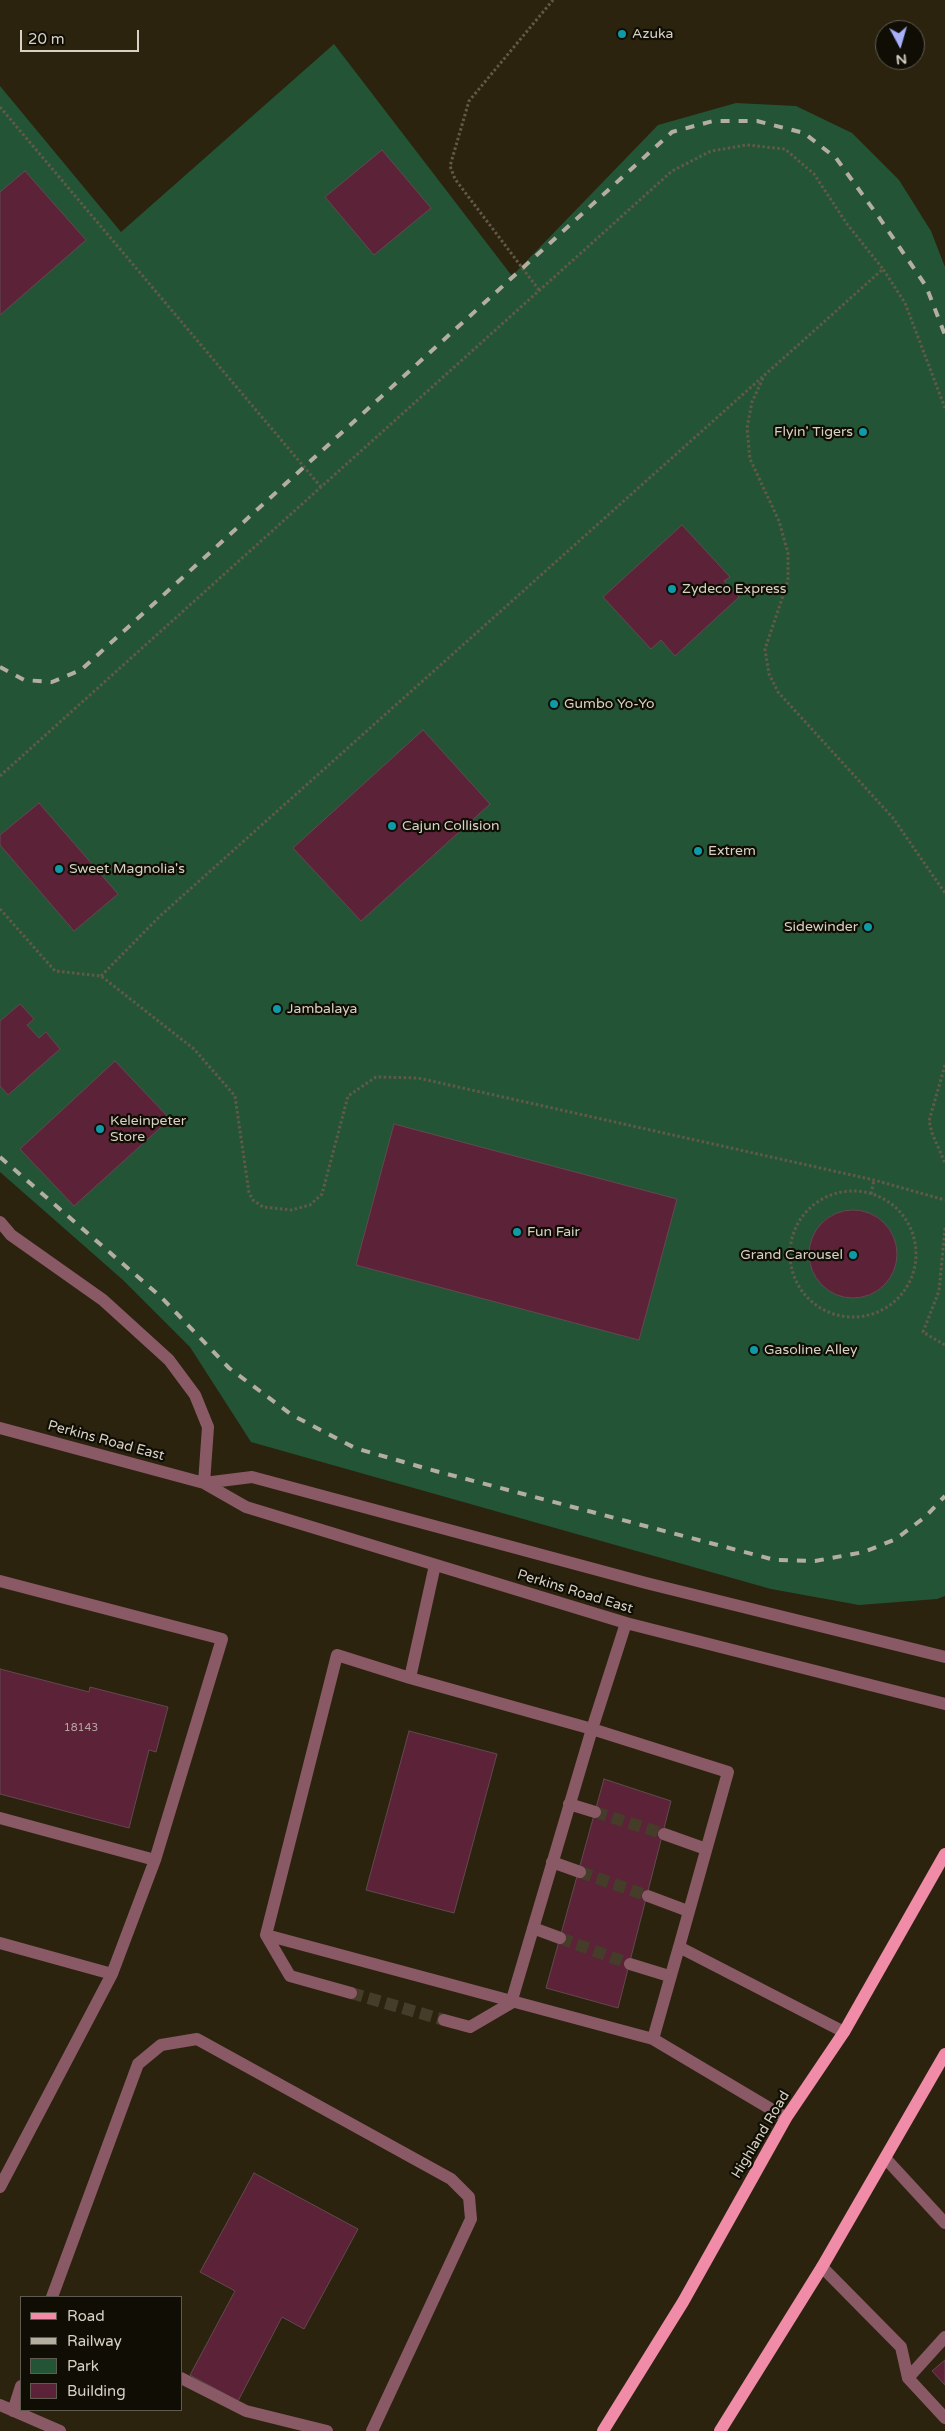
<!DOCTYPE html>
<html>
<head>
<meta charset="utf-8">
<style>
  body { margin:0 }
  #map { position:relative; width:945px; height:2431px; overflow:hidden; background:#2b230e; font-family:"Varela Round",sans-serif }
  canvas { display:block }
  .legend { position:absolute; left:20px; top:2296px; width:162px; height:115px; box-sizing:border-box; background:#100d05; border:1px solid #5f5b51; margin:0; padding:6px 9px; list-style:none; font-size:15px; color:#d6d1c4 }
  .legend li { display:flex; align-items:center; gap:10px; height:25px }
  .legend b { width:25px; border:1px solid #5f5b51 }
  .north { position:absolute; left:875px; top:20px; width:50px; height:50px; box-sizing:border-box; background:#100d05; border:1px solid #5f5b51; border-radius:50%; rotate:174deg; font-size:14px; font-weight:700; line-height:20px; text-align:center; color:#d6d1c4 }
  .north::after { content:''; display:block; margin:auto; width:18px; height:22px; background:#a8b0fc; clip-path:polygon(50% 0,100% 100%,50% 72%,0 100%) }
  .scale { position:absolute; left:20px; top:30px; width:119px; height:22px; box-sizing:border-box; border:2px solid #d6d1c4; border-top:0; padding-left:6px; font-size:15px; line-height:18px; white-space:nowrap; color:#d6d1c4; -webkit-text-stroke:4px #100d05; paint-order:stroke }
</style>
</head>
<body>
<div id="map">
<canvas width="945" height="2431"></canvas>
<ul class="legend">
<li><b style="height:6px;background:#f08ba8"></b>Road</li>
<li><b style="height:6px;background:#b4aea0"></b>Railway</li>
<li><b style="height:14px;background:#235436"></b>Park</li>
<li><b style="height:14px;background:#5b2238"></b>Building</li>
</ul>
<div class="north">N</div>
<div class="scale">20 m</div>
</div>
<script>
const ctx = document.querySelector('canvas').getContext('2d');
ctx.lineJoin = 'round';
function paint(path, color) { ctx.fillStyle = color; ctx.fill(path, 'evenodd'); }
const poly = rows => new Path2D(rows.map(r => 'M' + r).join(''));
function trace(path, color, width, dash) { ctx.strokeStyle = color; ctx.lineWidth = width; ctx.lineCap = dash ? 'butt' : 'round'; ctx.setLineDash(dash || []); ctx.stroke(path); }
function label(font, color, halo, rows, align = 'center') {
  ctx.font = font + ' "Varela Round",sans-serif'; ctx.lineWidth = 4.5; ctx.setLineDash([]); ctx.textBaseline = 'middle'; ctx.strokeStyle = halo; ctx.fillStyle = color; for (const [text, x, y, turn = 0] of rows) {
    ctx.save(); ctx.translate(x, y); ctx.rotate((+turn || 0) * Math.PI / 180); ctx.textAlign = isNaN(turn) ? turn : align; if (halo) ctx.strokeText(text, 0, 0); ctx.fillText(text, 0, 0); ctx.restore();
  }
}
const green = poly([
  [334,44,512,276,658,125,736,103,796,106,852,133,899,180,931,231,945,267,945,1596,937,1599,859,1605,771,1589,251,1442,190,1347,123,1280,0,1172,0,86,121,232]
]);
const building = poly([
  [382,150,431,208,374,255,325,197,382,150],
  [25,171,86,240,0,315,0,192,25,171],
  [682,525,730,577,724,581,739,597,675,656,661,640,651,649,603,597,682,525],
  [423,730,490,804,361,921,293,848,423,730],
  [39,803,118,894,74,931,0,845,0,835,39,803],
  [20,1004,34,1019,27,1025,39,1038,46,1032,60,1049,8,1095,0,1086,0,1021,20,1004],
  [115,1061,170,1119,74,1206,20,1149,115,1061],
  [394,1124,677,1199,639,1340,356,1265,394,1124],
  '809 1254a44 44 0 1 1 88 0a44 44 0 1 1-88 0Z',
  [0,1669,89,1692,90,1687,168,1707,156,1752,149,1750,129,1828,0,1794,0,1669],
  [409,1731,497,1754,454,1913,366,1890,409,1731],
  [604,1779,671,1801,618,2008,546,1988,604,1779],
  [254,2173,358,2229,304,2329,282,2317,238,2401,190,2375,235,2291,200,2272,254,2173],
  [945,2360,945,2385,932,2371,945,2360]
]);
const minorTunnel = poly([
  [595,1812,664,1834],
  [580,1872,648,1896],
  [560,1938,630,1964],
  [351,1993,444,2020]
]);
const path = poly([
  [0,107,321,487],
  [539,290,455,179,450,166,469,101,553,0],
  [763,378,752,402,747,428,750,459,779,521,788,553,788,581,765,649,769,674,778,692,893,818,945,893],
  [0,776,672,171,711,151,747,145,785,149,814,174,847,224,883,269],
  [0,909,55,971,101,976,194,1049,235,1096,249,1193,253,1200,263,1207,291,1210,310,1205,322,1194,348,1096,376,1077,418,1078,874,1180,945,1200],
  [101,976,160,916,883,269,905,303,945,408],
  [945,1065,929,1121,932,1133,945,1163],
  '790 1254a63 63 0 1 1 126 0a63 63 0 1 1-126 0Z',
  [871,1194,874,1180],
  [945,1228,939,1291,923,1332,945,1345]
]);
const minor = poly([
  [0,1222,11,1235,103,1300,169,1360,195,1395,208,1427,204,1483],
  [0,1428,204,1483,246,1507,626,1623,945,1704],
  [204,1483,252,1477,646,1583,945,1657],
  [435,1565,410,1678,592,1729,511,2003,470,2027,444,2020],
  [0,1581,222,1639,155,1860,112,1974],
  [626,1623,592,1729,728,1772,679,1947,844,2032],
  [410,1678,337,1655,266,1935,653,2039,679,1947],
  [569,1804,595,1812],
  [0,1818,155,1860],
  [664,1834,706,1849],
  [552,1862,580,1872],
  [648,1896,688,1911],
  [533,1928,560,1938],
  [266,1935,290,1976,351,1993],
  [0,1943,112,1974,0,2187],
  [630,1964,669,1976],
  [653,2039,786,2118],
  [886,2159,945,2223],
  [822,2267,901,2347,908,2378,945,2418],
  [52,2297,138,2064,161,2045,197,2039,451,2179,469,2197,471,2219,372,2431],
  [181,2378,246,2411,327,2431],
  [908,2378,945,2337],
  [0,2405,60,2431],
  [13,2411,21,2386]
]);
const major = poly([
  [603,2431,683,2302,786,2118,844,2032,945,1854],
  [720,2431,822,2267,945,2054]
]);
const rail = poly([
  [0,667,24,680,52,682,81,670,672,132,713,121,757,121,804,133,836,158,878,216,926,286,945,335],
  [0,1157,161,1297,229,1368,292,1415,355,1448,428,1469,775,1560,815,1561,864,1552,896,1539,925,1517,945,1496]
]);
const markers = [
  [622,34,5,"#0f9aa8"],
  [863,432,5,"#0f9aa8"],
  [672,589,5,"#0f9aa8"],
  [554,704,5,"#0f9aa8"],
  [392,826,5,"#0f9aa8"],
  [698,851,5,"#0f9aa8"],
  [59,869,5,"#0f9aa8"],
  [868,927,5,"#0f9aa8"],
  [277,1009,5,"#0f9aa8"],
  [100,1129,5,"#0f9aa8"],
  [517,1232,5,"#0f9aa8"],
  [853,1255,5,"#0f9aa8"],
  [754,1350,5,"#0f9aa8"]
];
const numberNames = [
  ["18143",81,1728]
];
const poiNames = [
  ["Azuka",632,34],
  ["Flyin' Tigers",853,432,"right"],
  ["Zydeco Express",682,589],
  ["Gumbo Yo-Yo",564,704],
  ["Cajun Collision",402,826],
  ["Extrem",708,851],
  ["Sweet Magnolia's",69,869],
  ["Sidewinder",858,927,"right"],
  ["Jambalaya",287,1009],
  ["Keleinpeter",110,1121],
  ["Store",110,1137],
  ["Fun Fair",527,1232],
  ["Grand Carousel",843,1255,"right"],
  ["Gasoline Alley",764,1350]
];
const streetNames = [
  ["Perkins Road East",106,1441,15],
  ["Perkins Road East",575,1592,17],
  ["Highland Road",761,2135,-59]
];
paint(green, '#235436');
paint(building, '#5b2238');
trace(building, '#624950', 1);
trace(minorTunnel, '#453d29', 12, [12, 6]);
trace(path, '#615a47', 3, [2.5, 2.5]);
trace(minor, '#895966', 12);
trace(major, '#f08ba8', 12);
trace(rail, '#b4aea0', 4, [9, 9]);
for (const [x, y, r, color] of markers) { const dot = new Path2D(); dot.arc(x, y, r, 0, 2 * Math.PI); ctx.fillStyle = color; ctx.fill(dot); trace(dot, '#100d05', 2); }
label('11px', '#b7a5a1', null, numberNames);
label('14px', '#d6d1c4', '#100d05', poiNames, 'left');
label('14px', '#d6d1c4', '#100d05', streetNames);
</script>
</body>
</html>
